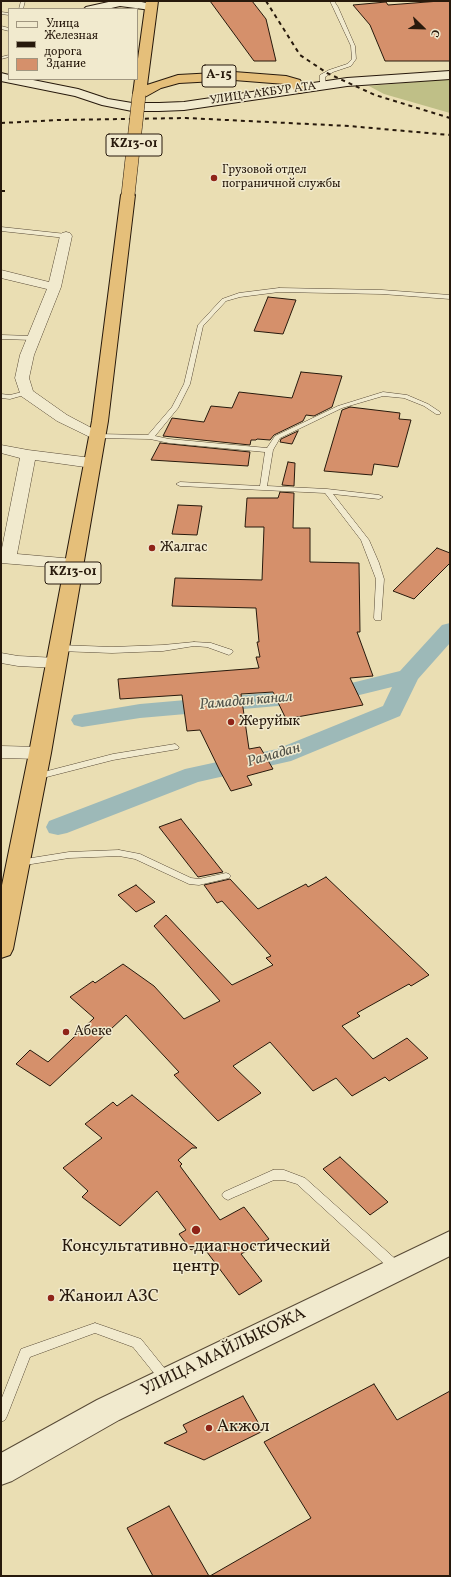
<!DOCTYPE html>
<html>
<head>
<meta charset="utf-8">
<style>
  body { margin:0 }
  #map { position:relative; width:451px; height:1577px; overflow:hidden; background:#eadeb3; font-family:Vollkorn,serif }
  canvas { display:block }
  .frame { position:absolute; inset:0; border:2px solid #27190c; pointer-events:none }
  .legend { position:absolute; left:8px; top:8px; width:130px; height:72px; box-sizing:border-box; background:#f1eace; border:1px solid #a09680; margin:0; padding:5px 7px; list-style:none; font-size:12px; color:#27190c }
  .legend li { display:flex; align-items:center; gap:8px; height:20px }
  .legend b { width:20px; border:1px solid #a09680 }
  .north { position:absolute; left:403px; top:8px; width:40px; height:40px; -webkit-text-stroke:3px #f1eace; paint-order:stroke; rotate:113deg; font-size:11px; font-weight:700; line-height:16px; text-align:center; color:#27190c }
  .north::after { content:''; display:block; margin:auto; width:14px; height:18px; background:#27190c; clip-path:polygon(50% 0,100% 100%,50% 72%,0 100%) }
</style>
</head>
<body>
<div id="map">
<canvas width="451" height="1577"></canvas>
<div class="frame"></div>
<ul class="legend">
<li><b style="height:5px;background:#f1eace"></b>Улица</li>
<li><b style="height:5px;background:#27190c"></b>Железная дорога</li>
<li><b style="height:11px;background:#d5906b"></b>Здание</li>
</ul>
<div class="north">С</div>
</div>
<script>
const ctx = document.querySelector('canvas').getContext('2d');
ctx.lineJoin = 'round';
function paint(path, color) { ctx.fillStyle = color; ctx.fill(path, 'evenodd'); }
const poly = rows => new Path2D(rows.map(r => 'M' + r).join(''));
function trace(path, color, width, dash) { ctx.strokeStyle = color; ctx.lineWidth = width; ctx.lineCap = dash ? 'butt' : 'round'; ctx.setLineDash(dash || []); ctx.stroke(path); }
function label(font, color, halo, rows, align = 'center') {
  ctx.font = font + ' Vollkorn,serif'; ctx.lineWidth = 3; ctx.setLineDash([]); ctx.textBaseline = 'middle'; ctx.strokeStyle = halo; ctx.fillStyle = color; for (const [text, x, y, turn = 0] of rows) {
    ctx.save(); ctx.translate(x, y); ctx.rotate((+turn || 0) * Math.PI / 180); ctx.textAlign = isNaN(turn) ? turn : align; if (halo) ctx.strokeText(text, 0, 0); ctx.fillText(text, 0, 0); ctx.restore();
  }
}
const green = poly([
  [450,79,450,113,384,94,369,86]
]);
const canal = poly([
  [450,623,450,643,418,679,400,716,291,761,198,782,67,833,58,835,49,833,46,827,49,821,185,769,277,749,383,706,392,687,335,701,140,718,82,727,74,725,71,720,74,715,140,704,335,687,400,671,442,625,450,623]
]);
const building = poly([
  [210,1,252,1,266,19,276,61,254,61,210,1],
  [440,1,450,1,450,61,385,61,370,25,353,5,386,2,388,5,440,1],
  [268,297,296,300,283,334,254,331,268,297],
  [301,372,342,376,332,407,314,416,306,415,303,421,274,435,270,440,257,439,256,440,251,440,250,445,163,436,172,418,204,422,211,406,232,408,239,392,292,398,301,372],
  [350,407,400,413,399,419,411,420,398,467,374,464,372,475,324,471,342,410,350,407],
  [298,431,292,444,280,442,281,439,298,431],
  [160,443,250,452,248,466,151,460,160,443],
  [288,462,295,463,294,486,282,485,288,462],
  [280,492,294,493,293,528,310,528,310,562,359,563,360,632,357,632,373,676,350,678,363,705,286,719,273,692,241,694,249,749,260,747,273,769,247,776,252,785,231,791,220,771,200,730,187,731,182,695,120,699,118,679,259,668,256,657,260,657,257,642,259,642,256,608,172,606,175,578,262,580,264,527,245,527,247,498,278,498,280,492],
  [178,505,202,506,197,535,172,534,178,505],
  [437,548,450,553,450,563,414,599,393,591,437,548],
  [181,819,223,872,198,877,159,827,181,819],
  [326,877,429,975,411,986,409,984,357,1013,360,1016,342,1026,373,1059,407,1038,428,1058,389,1081,385,1077,352,1096,336,1078,313,1091,270,1042,233,1066,261,1093,218,1121,174,1075,179,1072,126,1015,50,1086,16,1064,30,1050,48,1062,94,1018,70,997,93,981,95,983,123,964,154,986,184,1019,220,1001,154,926,166,915,232,985,273,965,266,958,271,956,222,901,217,903,204,885,230,879,258,909,306,884,308,887,326,877],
  [136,885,155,902,136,912,118,895,136,885],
  [132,1095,197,1148,192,1148,178,1160,182,1164,180,1166,220,1220,244,1207,269,1239,241,1254,262,1281,239,1295,201,1244,191,1250,179,1234,186,1230,157,1191,120,1226,82,1197,88,1191,63,1168,102,1138,85,1124,113,1102,117,1106,132,1095],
  [340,1157,388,1202,370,1215,323,1169,340,1157],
  [374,1384,397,1420,450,1391,450,1576,210,1576,311,1518,264,1442,374,1384],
  [243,1396,263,1431,204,1460,164,1443,187,1432,183,1425,243,1396],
  [169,1506,209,1576,153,1576,127,1528,169,1506]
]);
const service = poly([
  [21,1,25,1,23,9,19,9,21,1],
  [330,1,334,1,338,7,355,46,356,59,351,66,333,72,325,77,326,86,323,88,320,86,320,75,329,70,347,64,352,59,351,46,330,1],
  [1,12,9,13,9,15,1,14,1,12],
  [1,26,9,28,9,31,1,29,1,26],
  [9,55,9,57,1,59,1,57,9,55],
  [1,227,66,234,69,236,66,238,1,231,1,227],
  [279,288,382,290,450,295,450,299,382,294,279,292,240,297,226,301,203,326,190,384,178,408,155,436,169,439,267,448,275,436,338,406,383,392,407,395,428,404,440,412,440,414,436,414,424,406,404,398,383,396,342,408,280,438,273,450,267,486,327,489,379,495,383,497,379,499,333,494,369,540,379,563,384,579,381,620,375,620,374,618,376,579,361,540,325,493,180,486,176,484,180,482,260,486,265,452,169,443,150,439,96,438,92,436,96,434,148,435,172,407,184,384,198,325,222,299,239,293,279,288],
  [1,335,33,336,36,338,33,340,1,339,1,335],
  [26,391,29,393,28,394,10,399,1,398,1,394,10,395,26,391],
  [194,642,211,643,232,650,233,652,229,655,207,647,194,646,163,651,112,653,59,651,55,648,59,645,112,647,163,645,194,642],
  [175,744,179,747,178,749,113,760,35,780,31,777,32,775,113,754,175,744],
  [119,850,140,854,191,878,199,879,226,873,229,874,231,876,229,878,199,885,189,884,135,859,119,856,69,858,19,866,14,863,19,860,69,852,119,850],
  [273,1170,284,1170,305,1178,401,1264,403,1268,401,1272,397,1273,393,1272,297,1184,284,1180,274,1180,232,1198,228,1200,224,1198,222,1195,224,1192,273,1170],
  [95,1323,141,1339,170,1375,172,1379,170,1383,166,1385,162,1383,133,1347,95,1333,30,1357,7,1416,5,1420,1,1422,1,1400,21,1349,95,1323]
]);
const minor = poly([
  [66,232,70,233,72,236,61,287,34,355,29,378,33,391,67,415,101,433,103,436,101,439,96,440,57,421,21,396,15,378,20,355,47,289,1,278,1,270,49,282,60,236,62,233,66,232],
  [1,445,28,450,92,458,97,460,100,463,97,466,92,468,35,460,17,554,74,559,80,561,82,564,80,567,74,569,1,563,1,553,20,458,1,453,1,445],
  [1,653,18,656,57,658,63,659,66,663,63,667,57,668,18,666,1,663,1,653],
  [1,746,40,747,47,749,49,753,47,757,40,759,1,758,1,746]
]);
const tertiary = poly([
  [450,1231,450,1256,119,1420,12,1481,1,1485,1,1453,97,1400,450,1231]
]);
const secondary = poly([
  [113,1,137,1,155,5,157,7,155,9,151,10,120,6,107,9,84,9,86,7,113,1],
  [450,71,450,79,347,86,184,110,159,111,132,111,102,105,75,96,1,81,1,73,9,75,9,79,28,79,78,89,108,99,132,103,159,103,184,102,347,78,450,71]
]);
const trunk = poly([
  [146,1,158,1,147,85,178,75,234,72,286,76,300,80,305,89,303,92,299,93,295,92,291,85,285,84,234,80,179,83,161,88,143,98,135,98,133,94,135,79,137,79,137,66,146,1],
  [128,191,133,192,135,195,108,421,51,753,13,949,10,955,1,958,1,890,29,753,92,421,121,195,123,192,128,191]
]);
const rail = poly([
  [266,1,300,55,327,73,375,95,450,118],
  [1,123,59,120,186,118,349,126,450,135],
  [1,191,9,191]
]);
const trunkBridge = poly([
  [128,195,139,95]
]);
const markers = [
  [214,178,4,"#8f2418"],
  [152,548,4,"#8f2418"],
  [231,722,4,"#8f2418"],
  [66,1032,4,"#8f2418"],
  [196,1230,5,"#8f2418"],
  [51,1298,4,"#8f2418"],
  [209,1428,4,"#8f2418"]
];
const farStreetnames = [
  ["УЛИЦА АКБУР АТА",263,94,-8]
];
const farPoinames = [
  ["Грузовой отдел",222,171],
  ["пограничной службы",222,185]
];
const shields = [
  [219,76,34],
  [134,145,56],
  [73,573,56]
];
const shieldNames = [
  ["A-15",219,76],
  ["KZ13-01",134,145],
  ["KZ13-01",73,573]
];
const poiNames = [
  ["Жалгас",160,548],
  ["Жеруйык",239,722],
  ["Абеке",74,1032]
];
const waterNames = [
  ["Рамадан канал",246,702,-5],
  ["Рамадан",274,756,-16]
];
const nearPoinames = [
  ["Консультативно-диагностический",196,1248,"center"],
  ["центр",196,1268,"center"],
  ["Жаноил АЗС",59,1298],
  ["Акжол",217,1428]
];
const nearStreetnames = [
  ["УЛИЦА МАЙЛЫКОЖА",224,1353,-26]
];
paint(green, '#bfbf87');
paint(canal, '#9db9b8');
paint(building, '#d5906b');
trace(building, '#27190c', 1);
trace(service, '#584a36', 1);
trace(minor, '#584a36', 1);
trace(tertiary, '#584a36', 2);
trace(secondary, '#27190c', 2);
trace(trunk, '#27190c', 2);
paint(service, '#f1eace');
paint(minor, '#f1eace');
paint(tertiary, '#f1eace');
paint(secondary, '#f1eace');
paint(trunk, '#e5bf7a');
trace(rail, '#27190c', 2, [4, 4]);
trace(trunkBridge, '#27190c', 14, []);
trace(trunkBridge, '#e5bf7a', 13);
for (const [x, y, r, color] of markers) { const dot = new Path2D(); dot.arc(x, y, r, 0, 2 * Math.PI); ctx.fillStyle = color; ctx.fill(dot); trace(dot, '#f1eace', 1.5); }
label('12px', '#27190c', '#f1eace', farStreetnames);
label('12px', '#27190c', '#f1eace', farPoinames, 'left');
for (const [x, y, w] of shields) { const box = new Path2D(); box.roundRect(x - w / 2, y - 11, w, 22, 3); ctx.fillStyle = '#f1eace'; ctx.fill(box); trace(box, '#27190c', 1); }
label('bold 13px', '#27190c', null, shieldNames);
label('14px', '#27190c', '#f1eace', poiNames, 'left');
label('italic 15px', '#505148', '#f1eace', waterNames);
label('17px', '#27190c', '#f1eace', nearPoinames, 'left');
label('17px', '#27190c', '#f1eace', nearStreetnames);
</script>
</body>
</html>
